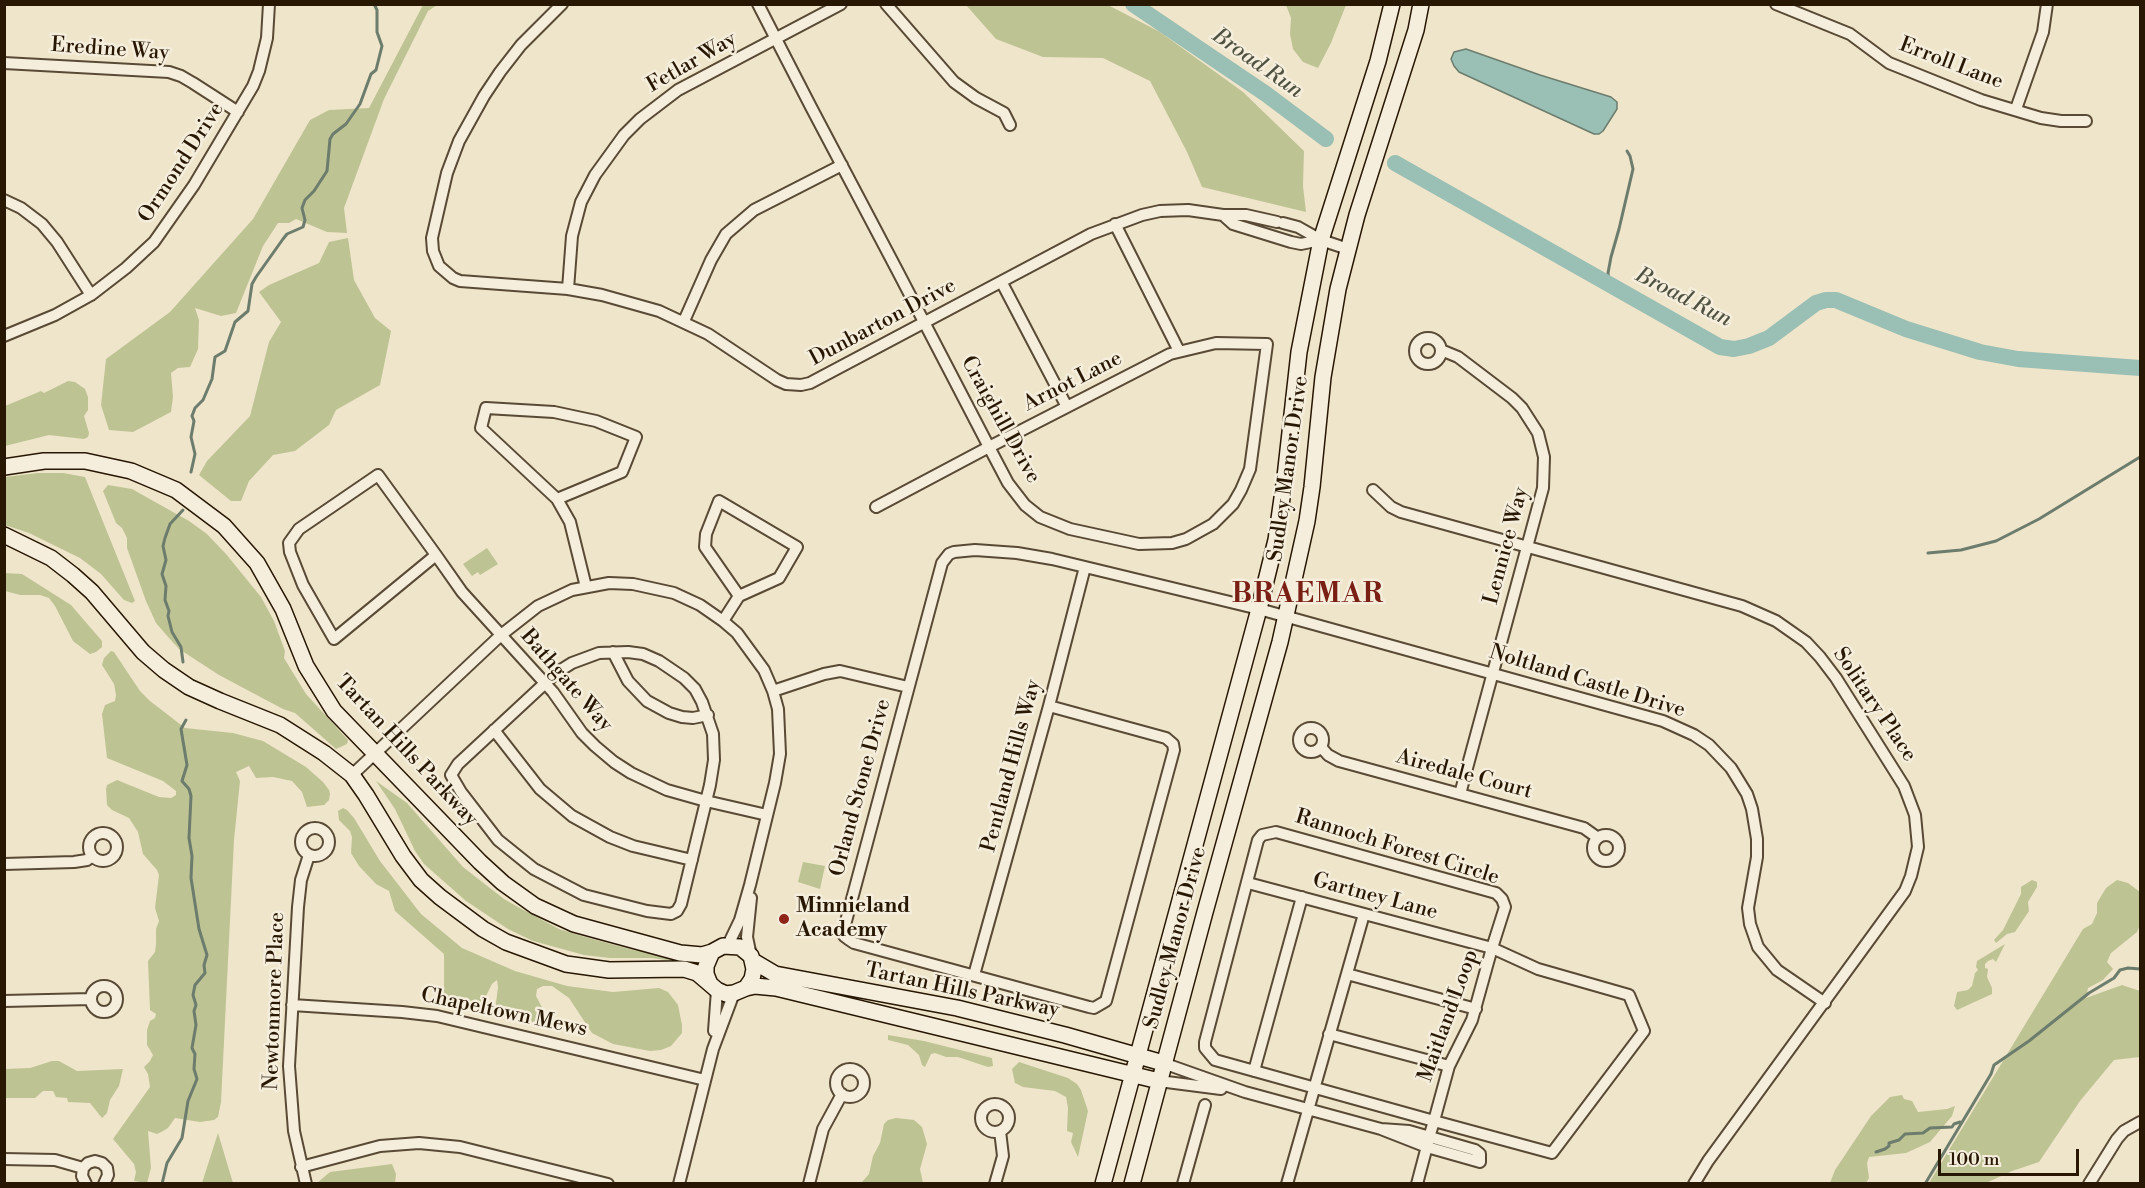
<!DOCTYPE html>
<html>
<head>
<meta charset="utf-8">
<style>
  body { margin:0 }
  #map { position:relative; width:2145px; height:1188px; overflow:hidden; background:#efe5ca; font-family:"Libre Bodoni",serif }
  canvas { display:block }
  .frame { position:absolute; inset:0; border:6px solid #271703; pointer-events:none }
  .scale { position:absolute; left:1938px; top:1149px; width:141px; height:27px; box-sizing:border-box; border:3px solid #271703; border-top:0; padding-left:8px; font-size:18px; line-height:21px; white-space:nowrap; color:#271703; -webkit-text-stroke:4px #f5eedd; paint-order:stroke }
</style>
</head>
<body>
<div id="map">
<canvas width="2145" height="1188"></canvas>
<div class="frame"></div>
<div class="scale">100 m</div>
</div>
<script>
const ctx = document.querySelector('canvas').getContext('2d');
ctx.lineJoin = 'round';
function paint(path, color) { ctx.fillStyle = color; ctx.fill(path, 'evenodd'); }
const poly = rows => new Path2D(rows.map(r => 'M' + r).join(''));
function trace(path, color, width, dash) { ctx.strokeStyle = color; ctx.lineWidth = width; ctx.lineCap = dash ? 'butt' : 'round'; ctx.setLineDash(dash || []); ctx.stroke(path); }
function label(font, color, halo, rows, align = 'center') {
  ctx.font = font + ' "Libre Bodoni",serif'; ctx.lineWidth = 5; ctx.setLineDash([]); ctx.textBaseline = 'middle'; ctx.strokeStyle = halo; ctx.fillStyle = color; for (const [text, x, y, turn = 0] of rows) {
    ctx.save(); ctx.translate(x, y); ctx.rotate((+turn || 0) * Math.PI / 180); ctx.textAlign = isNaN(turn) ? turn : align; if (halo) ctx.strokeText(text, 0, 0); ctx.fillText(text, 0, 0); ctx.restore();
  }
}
const green = poly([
  [423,5,437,5,428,11,384,99,344,208,347,233,327,232,296,219,289,223,278,223,263,246,236,313,221,316,195,308,199,320,198,349,190,367,178,368,171,373,173,397,171,412,133,432,109,430,101,405,106,359,170,312,253,219,310,120,329,110,369,108],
  [966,5,1108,5,1160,32,1243,92,1304,151,1303,186,1306,212,1202,187,1187,152,1150,81,1103,58,1043,57,996,39],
  [1286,5,1346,5,1331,43,1318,68,1303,62,1293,49,1290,34,1291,18],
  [348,238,354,280,375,318,391,331,380,385,336,410,329,425,295,451,273,455,249,481,241,501,231,501,199,475,207,461,250,416,269,342,281,322,259,292,269,285,319,263,329,242],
  [68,381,75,382,85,389,88,397,88,410,84,416,89,433,88,437,84,439,49,435,5,446,5,406,41,391,44,393],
  [38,473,63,473,85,477,135,601,132,603,124,600,101,574,80,558,29,533,5,525,5,477],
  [108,485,132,489,189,521,207,534,226,554,261,597,274,621,285,651,284,658,306,694,348,740,347,744,336,749,295,713,283,709,219,675,179,649,169,638,156,623,146,601,127,548,127,538,122,528,116,523,103,491],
  [487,548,498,564,480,575,478,572,472,576,463,564],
  [4,573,22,574,71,605,102,641,102,647,96,652,90,654,73,641,55,606,49,598,40,595,20,595,5,591],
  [111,651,114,652,140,691,150,701,185,728,233,733,263,741,306,767,323,782,329,790,330,794,329,800,324,805,307,807,302,792,292,781,273,777,256,778,249,766,236,772,240,781,234,840,221,1102,218,1117,214,1120,200,1122,175,1118,168,1128,163,1131,157,1134,148,1131,151,1168,147,1183,134,1181,136,1172,134,1164,113,1139,150,1087,148,1074,144,1067,150,1061,153,1055,147,1045,147,1030,150,1021,155,1018,156,1014,150,1010,148,961,155,952,156,944,156,929,159,921,155,908,159,875,157,870,143,854,138,832,129,818,112,810,107,805,106,789,107,785,117,780,159,797,171,798,176,795,176,791,163,781,107,758,102,714,105,705,115,701,116,695,114,684,102,665,104,658],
  [376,781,407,803,463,867,504,899,518,907,559,929,582,936,633,950,688,958,688,963,652,958,610,958,584,955,533,941,508,929,466,901,424,864,415,851,395,809],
  [343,808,347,810,354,818,380,861,421,914,462,948,515,971,567,986,613,992,659,988,668,992,678,1005,682,1025,682,1033,671,1046,661,1050,650,1051,613,1044,592,1033,569,998,552,986,543,986,537,989,536,996,546,1015,558,1025,560,1030,502,1015,495,1011,498,987,497,980,492,984,485,998,476,1008,452,1006,444,1001,444,954,395,911,389,891,376,884,359,866,351,853,352,837,350,831,339,820,338,811],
  [803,862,825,866,820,889,798,882],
  [2032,880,2037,882,2037,887,2028,902,2029,911,2015,932,2007,934,1996,943,1994,940,2003,930,2021,894,2021,887],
  [2117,880,2128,883,2140,892,2140,925,2137,932,2111,953,2107,962,2113,969,2103,980,2088,988,2086,998,2122,985,2140,991,2140,1057,2114,1060,2080,1101,2039,1162,2012,1171,1986,1183,1929,1183,2083,929,2092,924,2097,913,2097,903,2106,888],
  [2005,944,1996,962,1993,959,1988,961,1985,964,1985,968,1988,969,1987,977,1992,988,1992,994,1957,1010,1954,1006,1957,992,1968,990,1972,986,1975,973,1978,970,1976,967,1977,961],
  [888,1035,924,1041,992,1058,993,1066,988,1067,958,1057,946,1057,935,1053,931,1054,925,1067,922,1065,919,1055,908,1045,888,1040],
  [52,1061,59,1061,77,1071,123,1069,119,1086,110,1100,107,1113,102,1118,90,1103,68,1102,67,1098,56,1097,53,1091,43,1091,35,1098,5,1098,5,1069,30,1068],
  [1019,1062,1068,1078,1077,1084,1081,1090,1088,1111,1078,1157,1071,1142,1073,1133,1067,1131,1068,1108,1066,1097,1055,1091,1023,1087,1015,1083,1012,1069],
  [1902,1095,1904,1099,1912,1101,1918,1112,1947,1109,1955,1106,1952,1116,1930,1142,1906,1153,1869,1157,1867,1163,1869,1178,1866,1183,1830,1183,1835,1170,1871,1116,1890,1097],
  [896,1118,914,1120,922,1127,927,1144,920,1169,923,1183,862,1182,869,1174,873,1156,880,1143,884,1124,888,1120],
  [218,1133,233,1183,202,1183],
  [392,1164,396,1174,395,1183,317,1183,330,1172]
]);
const water = poly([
  [1466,49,1540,75,1611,97,1617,102,1617,109,1603,131,1599,134,1594,134,1459,72,1454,66,1451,59,1454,52,1466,49]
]);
const stream = poly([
  [1609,283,1608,273,1611,257,1619,229,1633,169,1630,156,1627,151],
  [191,472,195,454,191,437,194,421,192,416,195,408,203,400,212,379,215,357,225,351,235,322,248,311,252,284,256,277,283,239,287,234,303,227,305,220,302,208,305,200,314,191,327,171,330,139,333,134,346,124,360,104,371,74,376,70,382,46,377,32,377,10,374,4],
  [183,510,170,524,165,538,163,546,166,560,162,574,166,586,165,600,169,611,168,616,172,632,181,647,183,662],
  [1928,553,1961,550,1996,541,2039,519,2140,457],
  [1876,1152,1885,1149,1889,1146,1889,1143,1899,1140,1905,1134,1923,1133,1930,1128,1952,1127,1954,1124,1960,1122],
  [162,1184,167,1163,182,1138,188,1101,197,1079,194,1069,195,1054,192,1048,196,1025,194,1011,196,1005,193,995,195,985,205,973,204,965,207,955,199,929,191,878,192,856,189,838,191,796,189,789,182,781,187,765,181,729,186,720],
  [1925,1184,1991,1074,1994,1065,2029,1041,2089,993,2114,978,2120,970,2128,968,2140,969]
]);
const river = poly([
  [1133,4,1266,94,1326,139],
  [1395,163,1720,347,1734,349,1749,346,1769,338,1816,303,1826,300,1836,300,1906,329,1980,352,2018,359,2140,368]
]);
const street = poly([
  [562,4,521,45,500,72,484,96,459,141,447,173,432,238,433,251,439,266,453,278,460,281,568,289,602,295,659,311,708,334,777,380,786,384,801,385,810,383,1091,234,1142,215,1160,211,1188,210,1223,215,1246,215,1277,222],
  [758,4,811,107,897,270,989,447,1008,483,1025,505,1040,517,1070,529,1139,544,1172,543,1186,539,1213,524,1233,504,1241,490,1250,469,1267,344,1216,343,1170,354,989,447,876,507],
  [886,4,954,82,976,98,1004,113,1010,125],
  [1776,4,1850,34,1889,63,1981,100,2041,118,2061,121,2086,121],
  [4,63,169,72,181,76,193,83,238,112],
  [2016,109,2043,32,2047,4],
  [4,200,21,208,42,224,57,242,91,295],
  [1223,215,1233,224,1291,242,1301,244,1321,240],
  [1283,223,1298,227,1321,240,1348,249],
  [1115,224,1179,351],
  [1002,283,1067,407],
  [568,289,572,236,581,202,595,175,624,135,640,119,678,90,841,4],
  [684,321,711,260,726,234,754,210,842,165],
  [4,336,55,315,91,295,126,268,154,242,194,185,253,86,259,71,267,38,269,4],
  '1415 351a13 13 0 1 1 26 0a13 13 0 1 1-26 0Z',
  [1441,350,1458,357,1512,398,1522,408,1538,433,1544,457,1543,488,1460,794],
  [1373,490,1391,507,1401,512,1742,606,1776,621,1806,642,1820,657,1836,678,1904,786,1915,815,1918,847,1911,876,1905,891,1708,1161,1694,1184],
  [557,499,481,428,486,408,554,412,596,421,636,437,622,472,557,499,570,522,586,587],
  [436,555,334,639,303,585,290,552,289,543,299,529,378,475,436,555,462,592,553,692,582,733,595,746,614,762,631,773,667,790,706,801,767,815],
  [723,621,739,596,779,578,797,547,719,501,706,534,705,547,739,596],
  [613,652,628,681,647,701,669,713,682,717,693,718,708,715],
  [628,652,643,654,659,661,684,678,695,689,702,702,713,734,714,760,710,785,681,904,677,911,671,914,647,911,584,895,534,869,498,840,461,792,451,775,458,764,556,673,572,663,599,653,628,652],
  [773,691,824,674,840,671,908,687],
  [1049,706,1166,738,1173,744,1174,750,1106,1001,1094,1008,1089,1007,854,943,848,939,844,936,845,925,942,563,949,554,954,552,975,550,1017,553,1052,559,1259,609,1663,721,1694,735,1709,745,1731,768,1747,794,1752,809,1757,839,1757,857,1748,908,1750,924,1758,947,1777,970,1825,1003],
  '1299 740a12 12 0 1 1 24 0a12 12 0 1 1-24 0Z',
  [494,730,540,789,572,816,610,837,633,846,692,860],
  [1321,747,1328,755,1339,761,1584,828,1598,838],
  [352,775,501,635,538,606,572,590,609,583,633,584,674,593,700,605,723,621,737,633,764,670,773,691,778,709,780,754,775,783,750,885,740,920,728,945],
  '301 842a14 14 0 1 1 28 0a14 14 0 1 1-28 0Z',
  '89 847a14 14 0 1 1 28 0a14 14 0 1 1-28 0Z',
  '1593 848a13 13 0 1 1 26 0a13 13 0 1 1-26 0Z',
  [4,864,74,862,87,860,92,856],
  [1248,883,1492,948,1505,907,1502,899,1496,893,1276,832,1262,835,1258,840,1205,1042,1205,1048,1215,1060,1434,1121,1552,1153,1644,1031,1629,995,1538,969,1492,948,1472,1020,1449,1066,1434,1121,1431,1131,1417,1184],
  [751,956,747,937,751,898],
  [1347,974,1476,1009],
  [974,975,1049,706,1085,567],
  '91 999a13 13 0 1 1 26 0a13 13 0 1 1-26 0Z',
  [4,1001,91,999],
  [292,1005,402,1012,437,1016,705,1080],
  [714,1031,717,990],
  [1329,1034,1449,1066],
  [1163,1063,1245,1092,1381,1129,1427,1147,1480,1162,1480,1154,1475,1150,1409,1131,1381,1129],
  '836 1083a14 14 0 1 1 28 0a14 14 0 1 1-28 0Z',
  [1254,1071,1302,897],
  [1159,1081,1221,1089],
  '981 1118a14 14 0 1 1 28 0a14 14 0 1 1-28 0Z',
  [4,1159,55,1160,83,1168],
  [301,1167,380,1146,419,1143,460,1147,608,1184],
  [86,1184,82,1176,83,1168,88,1163,95,1161,102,1163,107,1168,108,1175,104,1184],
  [306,1184,294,1131,289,1066,298,907,301,880,309,855],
  [679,1184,713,1049,734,993],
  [809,1184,823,1129,842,1094],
  [995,1184,1003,1156,1000,1131],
  [1183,1184,1205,1105],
  [1287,1184,1364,914],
  [2089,1184,2117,1139,2124,1131,2140,1122]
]);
const secondary = poly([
  [4,467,44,461,85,461,131,471,176,490,224,526,257,563,283,609,306,666,334,711,480,862,503,883,535,906,574,924,680,953,702,955,712,952,723,946,740,947,751,956,754,969,752,979,746,988,734,993,726,994,717,990,710,984,706,974,706,966,712,952],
  [4,535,51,558,73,575,92,592,143,652,164,670,189,687,220,701,280,725,324,753,352,775,366,795,403,856,421,880,440,897,483,929,506,942,566,964,609,970,684,969,697,973,710,984],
  [753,961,775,974,957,1008,1065,1035,1163,1063],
  [746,988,755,986,776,988,1159,1081],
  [1103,1184,1259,609,1276,540,1285,477,1299,352,1321,240,1378,61,1392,4],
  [1132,1184,1205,912,1280,642,1307,521,1312,487,1323,377,1338,289,1357,215,1416,30,1421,4]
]);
const markers = [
  [784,919,6,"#8f2418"]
];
const streetNames = [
  ["Eredine Way",110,50,4],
  ["Fetlar Way",692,63,-30],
  ["Erroll Lane",1951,64,21],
  ["Ormond Drive",182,163,-57],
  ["Dunbarton Drive",883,323,-28],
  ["Arnot Lane",1073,382,-27],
  ["Craighill Drive",1000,420,61],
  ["Sudley Manor Drive",1289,469,-82],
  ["Lennice Way",1507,546,-75],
  ["Bathgate Way",566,681,49],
  ["Noltland Castle Drive",1587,682,17],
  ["Solitary Place",1874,705,56],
  ["Tartan Hills Parkway",406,751,47],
  ["Pentland Hills Way",1012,766,-75],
  ["Airedale Court",1464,775,15],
  ["Orland Stone Drive",861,788,-75],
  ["Rannoch Forest Circle",1397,848,17],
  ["Gartney Lane",1375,897,15],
  ["Sudley Manor Drive",1176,938,-75],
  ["Tartan Hills Parkway",962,991,12],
  ["Newtonmore Place",275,1001,-88],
  ["Chapeltown Mews",504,1013,12],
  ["Maitland Loop",1449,1016,-70]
];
const poiNames = [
  ["Minnieland",796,907],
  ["Academy",796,931]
];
const waterNames = [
  ["Broad Run",1257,64,35],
  ["Broad Run",1683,298,27]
];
const districtNames = [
  ["BRAEMAR",1308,596]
];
paint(green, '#bec394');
paint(water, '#9abfb4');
trace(water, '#6c7c6d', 1.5);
trace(stream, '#6c7c6d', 3);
trace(river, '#9abfb4', 16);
trace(street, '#594a35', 14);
trace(secondary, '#271703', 18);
trace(street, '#f5eedd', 10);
trace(secondary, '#f5eedd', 15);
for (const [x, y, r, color] of markers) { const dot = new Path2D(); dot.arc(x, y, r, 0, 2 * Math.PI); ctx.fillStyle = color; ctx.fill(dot); trace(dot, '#f5eedd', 2); }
label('21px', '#271703', '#f5eedd', streetNames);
label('bold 21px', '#271703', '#f5eedd', poiNames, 'left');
label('italic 22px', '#4f5241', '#f5eedd', waterNames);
ctx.letterSpacing = '1.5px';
label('bold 27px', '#7a1f14', '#f5eedd', districtNames);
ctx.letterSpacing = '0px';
</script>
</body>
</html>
